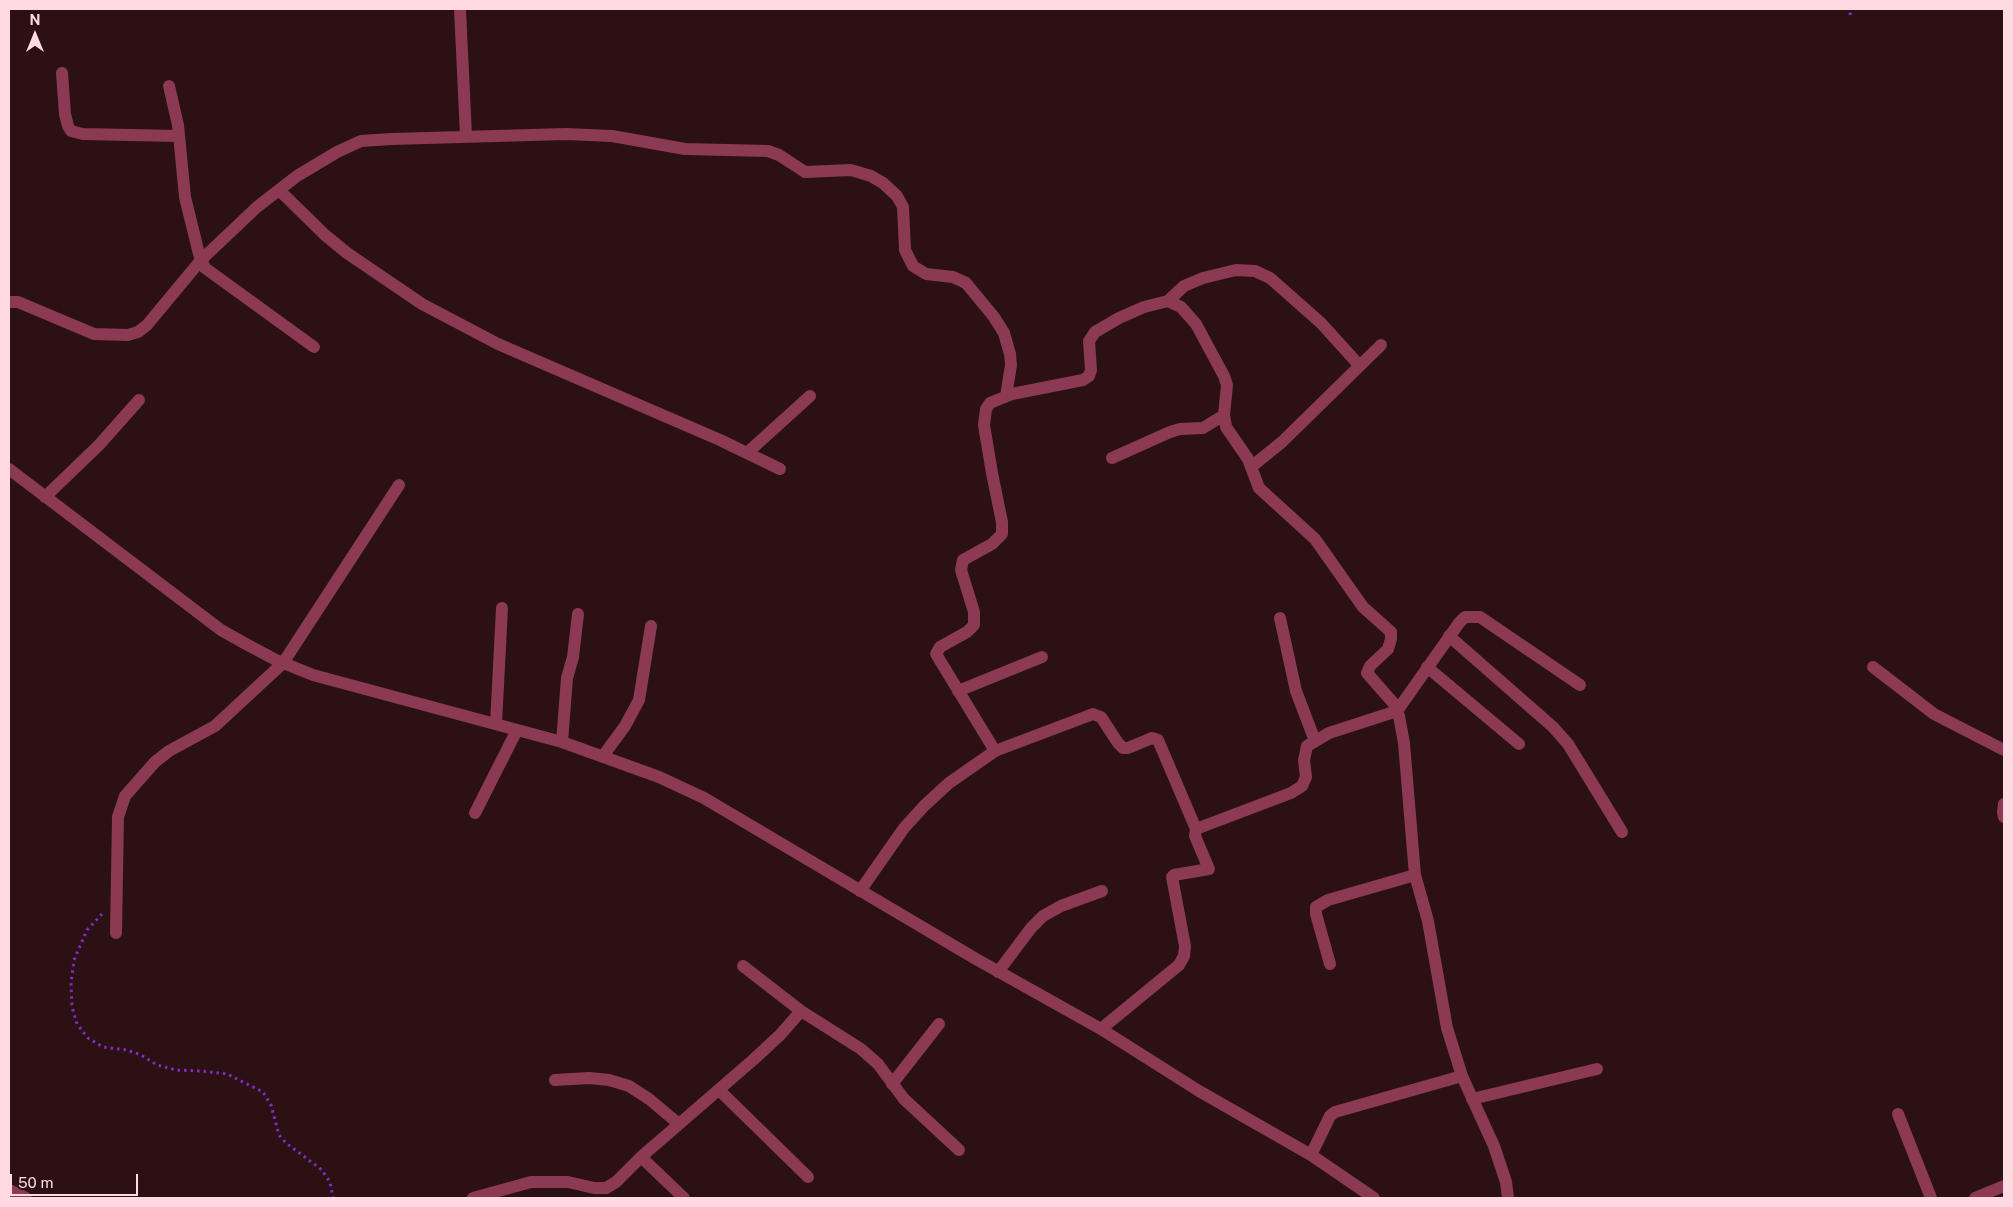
<!DOCTYPE html>
<html>
<head>
<meta charset="utf-8">
<style>
  body { margin:0 }
  #map { position:relative; width:2013px; height:1207px; overflow:hidden; background:#2b1014; font-family:"Public Sans",sans-serif }
  canvas { display:block }
  .frame { position:absolute; inset:0; border:10px solid #ffdae2; pointer-events:none }
  .north { position:absolute; left:10px; top:10px; width:50px; height:50px; -webkit-text-stroke:4px #2b1014; paint-order:stroke; rotate:0deg; font-size:14px; font-weight:700; line-height:20px; text-align:center; color:#ffdae2 }
  .north::after { content:''; display:block; margin:auto; width:18px; height:22px; background:#ffdae2; clip-path:polygon(50% 0,100% 100%,50% 72%,0 100%) }
  .scale { position:absolute; left:10px; top:1174px; width:128px; height:22px; box-sizing:border-box; border:2px solid #ffdae2; border-top:0; padding-left:6px; font-size:15px; line-height:18px; white-space:nowrap; color:#ffdae2; -webkit-text-stroke:4px #2b1014; paint-order:stroke }
</style>
</head>
<body>
<div id="map">
<canvas width="2013" height="1207"></canvas>
<div class="frame"></div>
<div class="north">N</div>
<div class="scale">50 m</div>
</div>
<script>
const ctx = document.querySelector('canvas').getContext('2d');
ctx.lineJoin = 'round';
const poly = rows => new Path2D(rows.map(r => 'M' + r).join(''));
function trace(path, color, width, dash) { ctx.strokeStyle = color; ctx.lineWidth = width; ctx.lineCap = dash ? 'butt' : 'round'; ctx.setLineDash(dash || []); ctx.stroke(path); }
const path = poly([
  [1850,15,1851,9],
  [102,914,87,930,74,960,71,983,72,1007,77,1024,88,1038,103,1047,127,1050,141,1055,157,1065,176,1070,202,1071,227,1074,263,1092,271,1105,279,1135,286,1143,322,1170,330,1182,333,1198]
]);
const minor = poly([
  [460,9,466,136],
  [62,73,65,114,68,126,71,131,83,134,179,136],
  [169,86,178,125,185,197,199,254,205,268,314,347],
  [279,190,325,235,347,253,422,304,498,344,720,440,780,469],
  [1168,301,1184,286,1203,278,1236,270,1255,271,1270,278,1321,323,1359,365],
  [9,302,18,302,94,334,128,335,138,332,147,325,201,260,257,207,297,176,337,152,361,141,391,139,566,134,612,136,685,149,768,151,779,155,805,172,851,170,871,176,883,183,897,196,903,207,905,250,913,266,926,274,953,277,966,283,994,317,1004,333,1010,354,1011,365,1006,396],
  [747,453,810,396],
  [1112,458,1170,432,1180,429,1203,428,1224,415],
  [1251,467,1282,442,1381,345],
  [9,469,221,630,246,644,276,660,313,675,562,742,659,777,704,798,976,959,1101,1029,1199,1091,1311,1155,1374,1198],
  [45,497,99,445,139,400],
  [1280,618,1296,691,1315,741],
  [1449,636,1553,727,1568,744,1622,832],
  [1427,667,1519,744],
  [1873,667,1934,714,2004,750],
  [958,691,1042,657],
  [496,724,502,608],
  [562,742,567,678,573,657,578,614],
  [995,751,936,654,940,647,967,632,974,625,974,612,961,570,963,560,992,544,1002,534,1002,522,992,473,984,425,986,409,990,403,1012,394,1083,380,1089,376,1091,370,1089,341,1095,332,1119,318,1144,307,1168,301,1181,307,1196,324,1224,376,1227,385,1224,415,1226,427,1248,459,1259,488,1315,539,1363,607,1391,632,1391,639,1388,649,1370,666,1367,673,1395,705,1399,716,1404,743,1415,875,1428,921,1447,1028,1462,1076,1494,1146,1506,1182,1508,1198],
  [603,756,625,726,639,700,651,626],
  [2004,804,2003,812,2004,817],
  [475,813,517,730],
  [860,891,904,828,924,806,949,783,995,751,1093,714,1101,717,1118,743,1123,748,1128,748,1152,738,1158,740,1196,829],
  [116,933,118,817,125,796,155,762,169,751,215,726,283,663,399,485],
  [1330,964,1316,914,1316,907,1328,900,1415,875],
  [743,966,801,1011,861,1049,878,1064,904,1099,959,1150],
  [998,972,1031,928,1043,916,1061,906,1102,891],
  [1101,1029,1179,965,1184,956,1185,946,1172,877,1174,875,1209,869,1195,836,1196,829,1291,793,1302,786,1306,777,1304,760,1307,746,1329,733,1397,711,1459,623,1465,617,1480,617,1580,685],
  [555,1080,589,1078,609,1080,629,1086,649,1099,679,1124],
  [892,1084,939,1024],
  [719,1090,808,1177],
  [1472,1099,1597,1069],
  [1898,1114,1931,1198],
  [1311,1155,1330,1116,1335,1112,1462,1076],
  [641,1157,684,1198],
  [9,1190,26,1198],
  [473,1198,531,1182,568,1182,594,1188,606,1188,616,1182,641,1157,753,1060,780,1035,801,1011],
  [1975,1198,2004,1186]
]);
trace(path, '#842bc2', 3, [2.5, 4]);
trace(minor, '#8c3953', 12);
</script>
</body>
</html>
